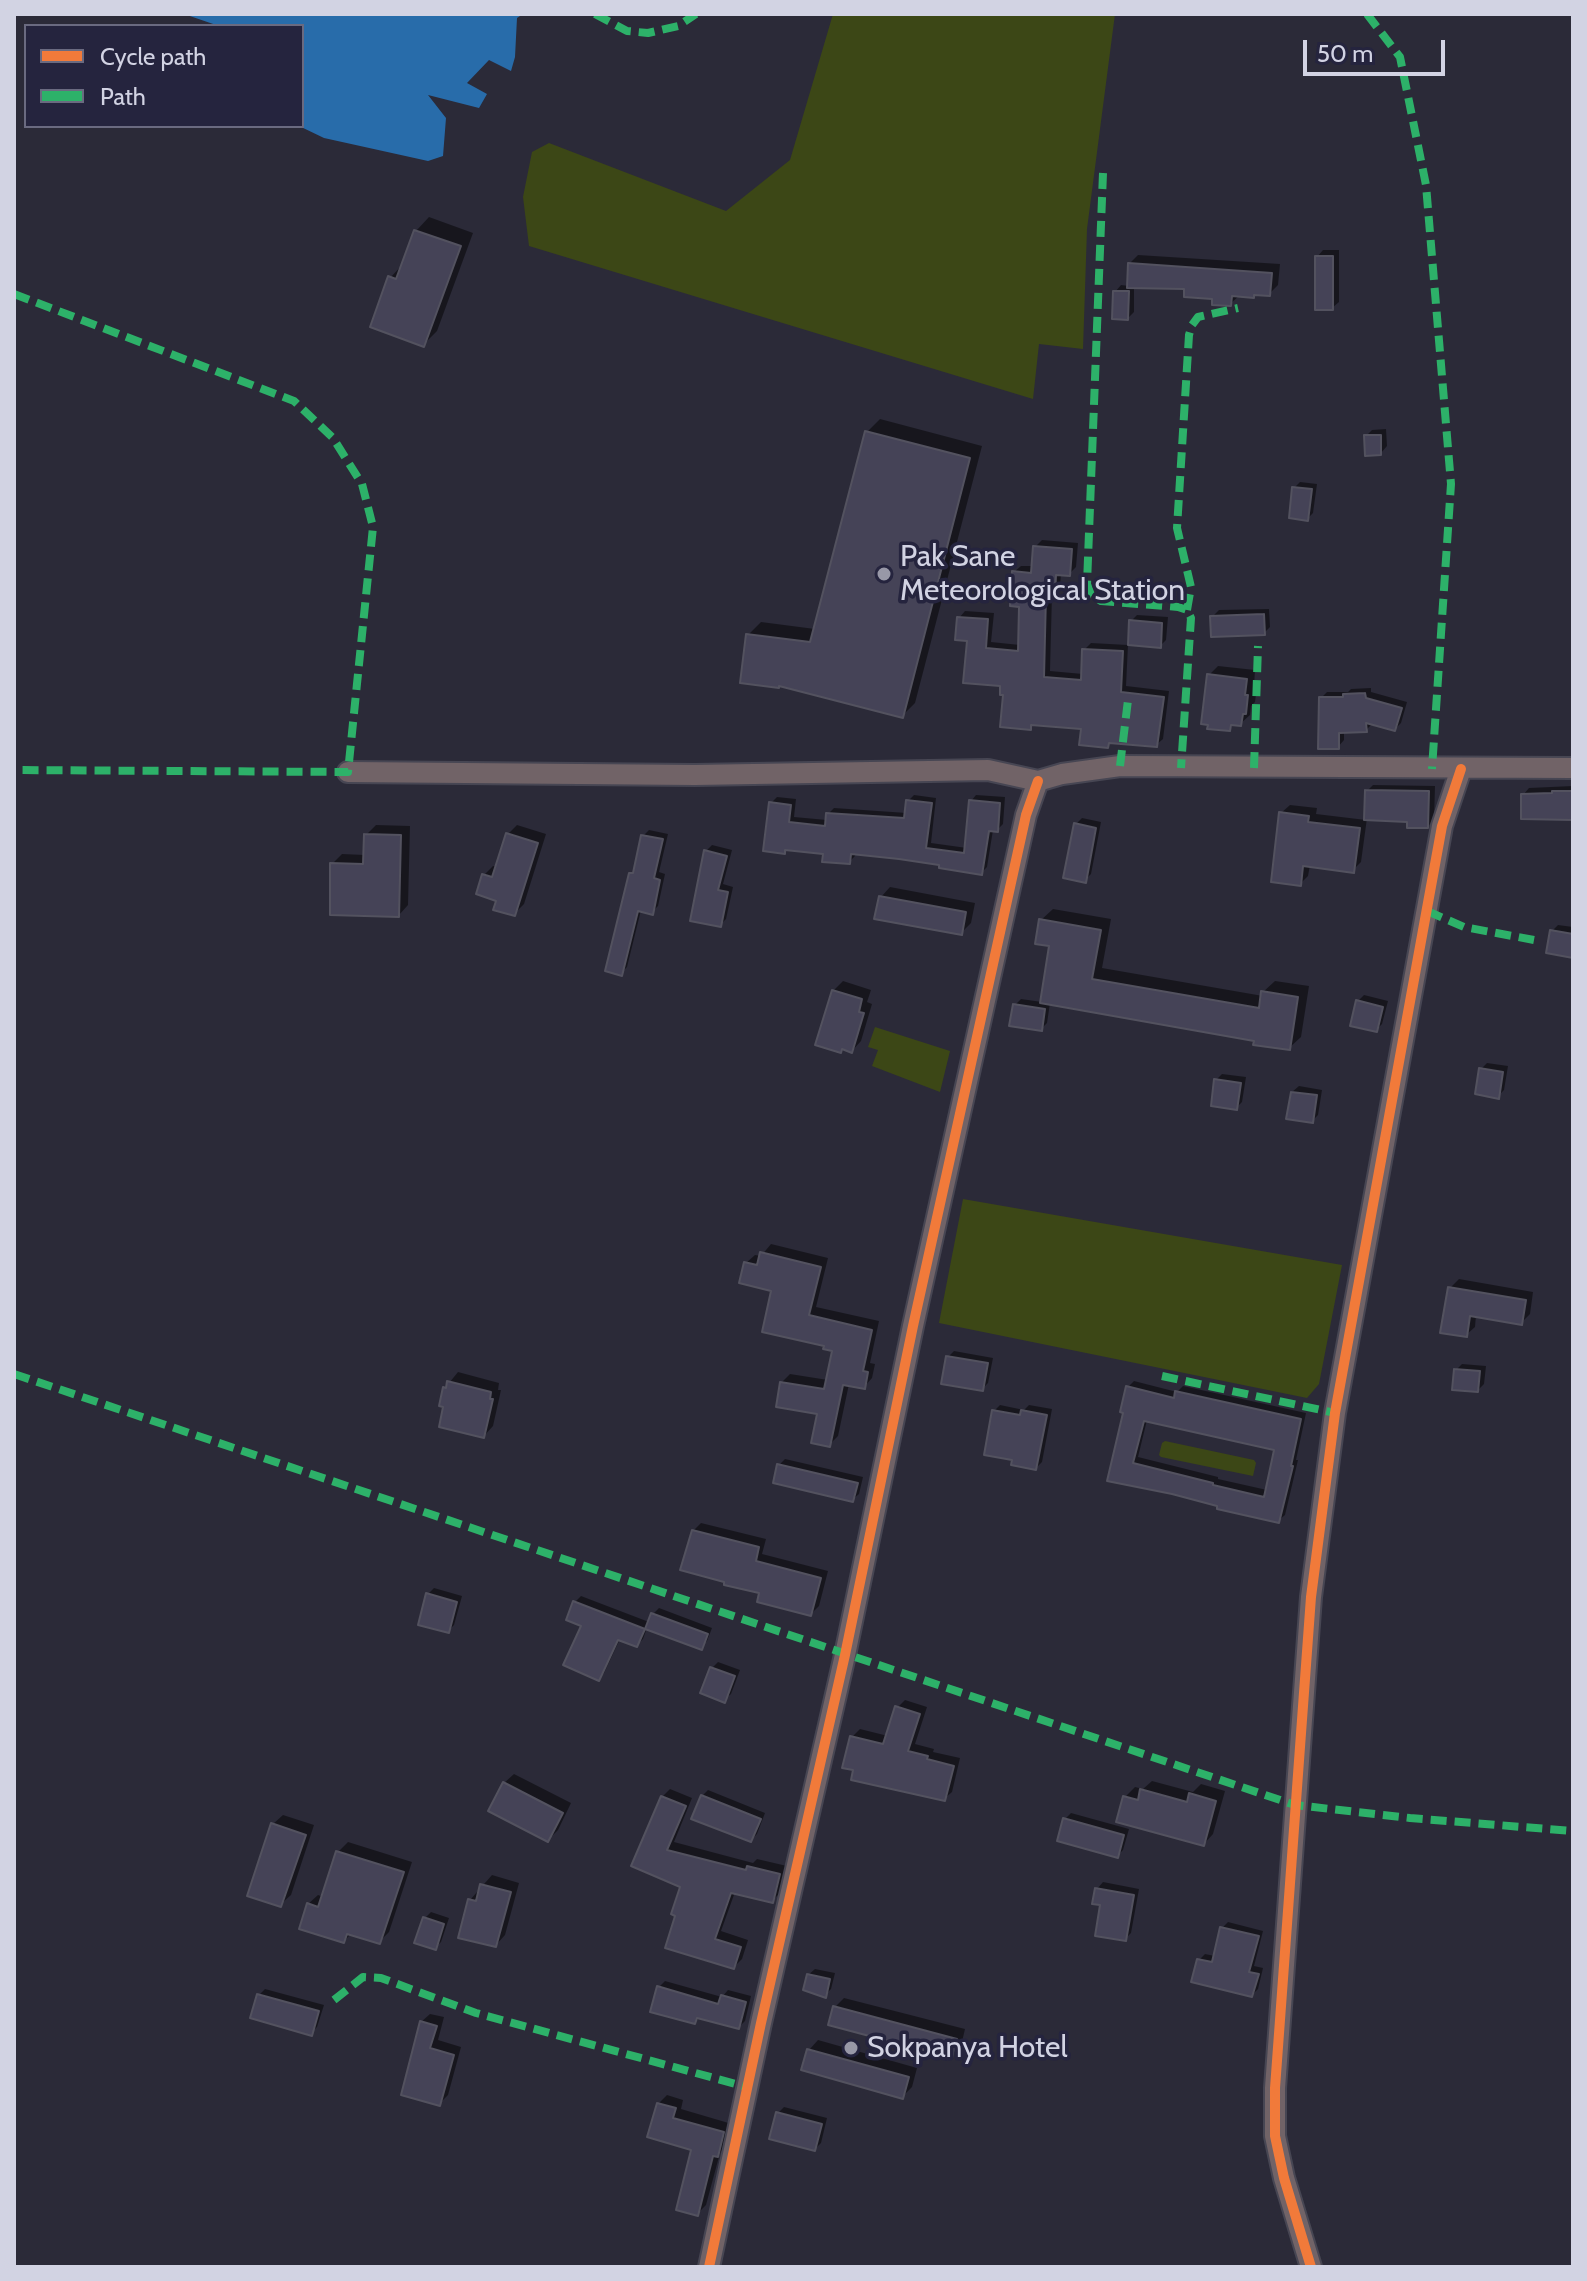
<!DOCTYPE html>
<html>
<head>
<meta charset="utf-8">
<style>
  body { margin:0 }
  #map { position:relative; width:1587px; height:2281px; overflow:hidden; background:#2b2a38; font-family:Cabin,sans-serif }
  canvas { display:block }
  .frame { position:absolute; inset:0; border:16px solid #d2d3e3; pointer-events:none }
  .legend { position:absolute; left:24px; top:24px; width:280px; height:104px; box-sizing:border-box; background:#25243e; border:2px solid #6a6a80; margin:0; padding:10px 14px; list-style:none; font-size:24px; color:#d2d3e3 }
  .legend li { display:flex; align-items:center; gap:16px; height:40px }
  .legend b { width:40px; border:2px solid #6a6a80 }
  .scale { position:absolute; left:1303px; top:40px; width:142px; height:36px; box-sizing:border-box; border:4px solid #d2d3e3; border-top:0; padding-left:10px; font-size:24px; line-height:28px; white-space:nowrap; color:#d2d3e3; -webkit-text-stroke:6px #25243e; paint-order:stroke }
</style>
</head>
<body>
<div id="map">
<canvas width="1587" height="2281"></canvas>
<div class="frame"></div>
<ul class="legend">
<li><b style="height:10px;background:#f17a3a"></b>Cycle path</li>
<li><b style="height:10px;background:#2db169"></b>Path</li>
</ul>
<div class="scale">50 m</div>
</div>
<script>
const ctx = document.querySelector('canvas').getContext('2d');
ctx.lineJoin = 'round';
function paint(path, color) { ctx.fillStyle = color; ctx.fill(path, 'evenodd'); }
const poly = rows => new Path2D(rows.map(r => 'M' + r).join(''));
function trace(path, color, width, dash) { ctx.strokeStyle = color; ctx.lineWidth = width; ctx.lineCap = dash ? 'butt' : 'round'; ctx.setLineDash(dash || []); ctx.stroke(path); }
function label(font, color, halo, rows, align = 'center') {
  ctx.font = font + ' Cabin,sans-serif'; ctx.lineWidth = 7; ctx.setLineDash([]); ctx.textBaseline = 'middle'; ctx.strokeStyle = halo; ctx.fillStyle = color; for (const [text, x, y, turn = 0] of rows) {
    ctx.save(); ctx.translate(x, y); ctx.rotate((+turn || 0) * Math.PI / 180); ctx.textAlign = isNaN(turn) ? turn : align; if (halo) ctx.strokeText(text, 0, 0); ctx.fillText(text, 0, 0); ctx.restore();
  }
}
const green = poly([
  [833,14,1115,14,1087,229,1083,349,1039,344,1033,399,529,246,523,197,532,152,549,143,726,211,790,160],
  [875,1027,950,1051,940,1092,872,1066,878,1050,868,1047],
  [963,1199,1342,1265,1319,1384,1307,1398,939,1323],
  [1165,1441,1254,1460,1256,1463,1253,1476,1161,1457,1159,1455,1162,1443]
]);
const water = poly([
  [184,14,523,14,517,18,515,57,511,71,489,60,467,83,487,94,479,108,428,95,446,118,443,156,428,161,324,138,299,126,302,126,302,26,219,26]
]);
const shadow = poly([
  [429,217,473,233,437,331,424,344,390,278,403,264,416,231],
  [1323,250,1339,250,1339,302,1332,308,1317,257],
  [1138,255,1280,264,1278,285,1269,294,1257,293,1253,296,1240,295,1230,304,1187,287,1134,286,1134,312,1128,318,1115,292,1121,285,1129,286,1130,263],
  [880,419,982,446,915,703,902,716,780,684,748,635,761,622,815,629,867,432],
  [1386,429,1387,446,1381,453,1366,436,1372,430],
  [1300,482,1317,484,1313,513,1307,519,1294,488],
  [1042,540,1078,543,1076,567,1069,574,1061,573,1060,587,1052,594,1050,671,1083,674,1084,650,1091,643,1128,645,1126,686,1169,691,1163,739,1156,745,1112,741,1108,746,1083,727,1034,723,1030,728,1005,693,1002,684,969,639,959,618,965,611,994,613,991,642,1020,645,1021,605,1014,572,1021,566,1034,566,1035,547],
  [1269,609,1270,627,1264,633,1213,616,1219,610],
  [1137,615,1168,617,1166,640,1160,646,1131,621],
  [1218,666,1255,670,1254,686,1257,686,1255,702,1251,706,1250,715,1240,724,1235,724,1229,729,1209,675],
  [1371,688,1371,692,1407,702,1401,723,1395,729,1373,723,1366,730,1344,731,1344,740,1338,747,1321,698,1327,692,1348,692,1351,689],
  [1373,785,1435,786,1434,820,1428,826,1409,820,1367,818,1361,862,1353,870,1310,865,1308,876,1300,884,1281,813,1290,805,1317,808,1316,814,1366,820,1367,791],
  [1573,786,1573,818,1523,795,1529,788],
  [914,795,936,798,931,843,967,848,971,801,976,795,1005,797,1003,824,997,830,993,830,987,867,981,873,942,863,856,852,855,856,849,862,825,852,787,848,784,851,771,803,777,797,796,799,794,817,827,820,828,814,834,808,907,813,908,801],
  [1082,818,1101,822,1091,874,1085,880,1076,824],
  [376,825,410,826,408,905,399,915,332,864,342,854,365,855,366,835],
  [517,825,546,834,524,904,514,914,499,899,484,875,493,866,498,867,508,834],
  [649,830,668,834,659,872,665,874,658,906,652,912,641,910,627,967,621,973,631,874,636,868,643,836],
  [712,845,732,850,723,884,733,887,726,919,720,925,706,851],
  [890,887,975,903,971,923,961,933,881,897],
  [1053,909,1111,919,1102,968,1263,996,1263,992,1275,981,1309,986,1301,1037,1289,1048,1256,1040,1050,1003,1047,1023,1041,1029,1015,1005,1021,999,1042,1002,1052,945,1041,920],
  [1558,925,1573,927,1573,954,1552,931],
  [843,981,871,990,867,1002,872,1004,861,1041,852,1051,833,991],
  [1364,995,1388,1001,1382,1024,1376,1030,1358,1001],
  [1487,1063,1508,1066,1504,1090,1498,1096,1481,1069],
  [1222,1074,1246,1077,1242,1102,1236,1108,1216,1080],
  [1299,1086,1322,1090,1318,1115,1312,1121,1292,1092],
  [771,1244,828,1258,816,1307,879,1321,870,1363,875,1364,872,1378,864,1387,849,1384,838,1436,829,1445,820,1412,781,1383,790,1374,828,1380,834,1349,746,1263,755,1255,761,1256],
  [1459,1279,1533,1292,1530,1314,1521,1323,1476,1315,1475,1327,1466,1335,1450,1288],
  [954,1351,993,1358,988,1383,982,1389,948,1357],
  [1462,1364,1486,1366,1484,1384,1478,1390,1456,1370],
  [458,1372,499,1383,498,1390,501,1390,493,1426,484,1436,445,1388],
  [1134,1381,1177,1392,1183,1386,1306,1413,1296,1460,1298,1460,1285,1515,1278,1521,1173,1492,1110,1479,1126,1412,1128,1387],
  [1147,1420,1276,1449,1267,1490,1218,1479,1218,1477,1138,1457],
  [1000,1405,1024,1410,1029,1405,1052,1409,1042,1462,1036,1468,1014,1459,994,1411],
  [785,1459,863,1477,859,1494,852,1500,779,1465],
  [701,1523,766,1539,762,1554,828,1571,819,1606,811,1614,693,1531],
  [434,1588,462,1596,454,1625,448,1631,428,1594],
  [581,1596,649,1622,653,1614,659,1608,712,1628,707,1641,701,1647,647,1628,643,1639,637,1645,620,1639,604,1673,598,1679,584,1625,575,1602],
  [718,1662,740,1670,731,1694,724,1700,703,1692,712,1668],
  [905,1700,927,1707,915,1744,934,1749,933,1752,960,1758,952,1792,944,1799,855,1769,852,1737,860,1729,888,1736,897,1708],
  [514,1774,571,1803,558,1830,548,1840,504,1783],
  [1152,1781,1193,1792,1201,1784,1225,1791,1213,1834,1204,1844,1125,1797,1135,1787,1143,1789],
  [670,1789,692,1798,674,1842,753,1863,757,1859,787,1866,780,1893,772,1901,735,1892,721,1931,748,1940,742,1959,734,1967,678,1915,682,1886,634,1865,662,1797],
  [708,1790,765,1813,757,1834,751,1840,702,1796],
  [1071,1813,1129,1829,1123,1850,1117,1856,1065,1819],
  [283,1815,314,1825,291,1895,281,1904,273,1824],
  [348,1842,412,1862,389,1932,379,1942,352,1933,344,1941,308,1904,318,1895,324,1897,338,1852],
  [492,1875,519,1883,505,1935,496,1945,470,1900],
  [1103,1882,1139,1889,1131,1933,1125,1939,1103,1904,1097,1889],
  [431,1912,449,1918,441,1942,435,1948,425,1918],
  [1228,1922,1263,1931,1254,1966,1263,1968,1258,1989,1252,1995,1199,1960,1205,1954,1215,1956,1222,1928],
  [815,1969,835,1973,831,1989,825,1995,808,1975],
  [665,1981,722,1997,728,1990,751,1996,745,2021,739,2027,700,2017,695,2022,659,1987],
  [265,1989,324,2005,317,2027,311,2033,259,1995],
  [844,1998,965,2029,961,2046,952,2056,835,2007],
  [430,2014,444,2017,438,2040,461,2047,448,2095,439,2104,421,2022],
  [818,2040,917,2068,912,2087,902,2097,809,2050],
  [667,2095,683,2100,681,2109,732,2124,726,2146,720,2153,706,2205,697,2214,694,2148,658,2104],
  [784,2107,827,2118,821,2143,815,2149,778,2113]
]);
const building = poly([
  [414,230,461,246,424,347,370,327,388,276,396,279,414,230],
  [1315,256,1333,256,1333,310,1315,310,1315,256],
  [1128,263,1272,273,1270,296,1254,295,1254,298,1232,296,1231,306,1212,305,1212,299,1184,297,1184,289,1127,288,1128,263],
  [1113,291,1129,291,1128,320,1112,319,1113,291],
  [865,431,970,458,903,718,779,686,779,688,740,683,746,634,810,642,865,431],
  [1364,435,1381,435,1381,455,1365,456,1364,435],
  [1292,487,1312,489,1308,521,1289,518,1292,487],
  [1033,546,1072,549,1070,576,1056,575,1055,596,1046,595,1044,677,1081,680,1082,649,1123,651,1121,692,1164,697,1157,747,1109,743,1108,748,1079,745,1081,729,1031,725,1031,730,1000,727,1003,695,1000,695,1000,686,963,683,967,641,955,640,957,617,988,619,986,648,1018,651,1019,607,1010,606,1012,571,1031,573,1033,546],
  [1264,614,1265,635,1211,637,1210,616,1264,614],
  [1129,620,1162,623,1161,648,1128,645,1129,620],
  [1207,674,1247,679,1245,695,1248,695,1246,714,1243,714,1241,726,1231,725,1230,731,1207,729,1208,725,1201,724,1207,674],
  [1365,693,1366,698,1402,708,1395,731,1366,723,1367,732,1339,733,1339,749,1318,749,1319,697,1343,697,1343,694,1365,693],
  [1365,790,1429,791,1428,828,1407,828,1407,822,1364,820,1365,790],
  [1552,791,1573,791,1573,820,1521,819,1521,794,1552,793,1552,791],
  [906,800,932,803,926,848,964,853,969,800,1000,803,998,832,989,831,982,875,939,868,939,865,899,859,851,854,850,864,822,862,823,854,785,850,785,854,763,851,769,802,791,805,789,822,825,826,826,813,904,818,906,800],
  [1279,812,1309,816,1308,822,1360,828,1354,873,1303,866,1301,886,1271,882,1279,812],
  [1074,823,1096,828,1086,883,1063,878,1074,823],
  [506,833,538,843,515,916,493,910,496,901,476,894,482,874,492,877,506,833],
  [364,834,401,835,399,917,330,915,330,863,363,864,364,834],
  [641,835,663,839,654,878,660,880,653,915,638,911,622,976,605,971,629,873,633,873,641,835],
  [704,850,727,856,718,890,728,892,721,927,690,921,704,850],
  [879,896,966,912,962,935,874,919,879,896],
  [1039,919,1101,930,1092,979,1259,1008,1261,991,1298,997,1290,1050,1253,1045,1254,1041,1040,1003,1049,946,1035,944,1039,919],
  [1550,930,1573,934,1573,958,1546,953,1550,930],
  [832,990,862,999,859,1012,864,1013,852,1053,842,1049,841,1053,815,1045,832,990],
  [1356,1000,1383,1007,1377,1032,1350,1026,1356,1000],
  [1013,1004,1045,1009,1042,1031,1009,1026,1013,1004],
  [1479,1068,1503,1072,1499,1099,1475,1094,1479,1068],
  [1214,1079,1241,1083,1237,1110,1211,1106,1214,1079],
  [1291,1092,1317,1095,1313,1123,1286,1119,1291,1092],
  [760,1252,821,1267,809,1315,872,1330,863,1371,868,1372,865,1389,843,1385,830,1447,811,1443,817,1414,776,1407,780,1382,824,1389,832,1351,823,1349,824,1346,762,1332,771,1291,739,1283,744,1262,757,1265,760,1252],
  [1448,1287,1526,1300,1522,1325,1470,1316,1467,1337,1440,1333,1448,1287],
  [946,1356,988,1363,983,1391,941,1384,946,1356],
  [1454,1369,1480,1371,1478,1392,1452,1390,1454,1369],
  [447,1381,491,1392,490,1399,493,1399,484,1438,439,1427,443,1407,439,1406,443,1387,446,1388,447,1381],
  [1126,1386,1174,1398,1175,1391,1301,1419,1291,1466,1293,1466,1279,1523,1217,1509,1217,1506,1172,1494,1107,1481,1123,1413,1120,1412,1126,1386],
  [1144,1421,1274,1450,1264,1497,1213,1485,1213,1483,1133,1463,1144,1421],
  [992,1410,1020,1415,1021,1410,1047,1415,1036,1470,1011,1465,1012,1460,984,1455,992,1410],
  [777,1464,858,1483,853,1502,773,1483,777,1464],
  [692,1530,759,1547,756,1561,821,1578,811,1616,757,1602,759,1593,724,1585,724,1582,680,1570,692,1530],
  [426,1593,457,1602,449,1633,418,1625,426,1593],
  [573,1601,645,1629,637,1647,618,1640,599,1681,563,1665,581,1626,566,1620,573,1601],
  [651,1613,708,1634,702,1650,645,1629,651,1613],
  [710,1667,735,1676,725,1703,700,1693,710,1667],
  [895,1706,920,1714,908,1751,928,1756,927,1759,954,1766,945,1801,851,1780,853,1770,842,1768,850,1736,883,1744,895,1706],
  [503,1782,563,1813,548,1842,488,1811,503,1782],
  [1140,1789,1187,1802,1189,1793,1216,1801,1204,1846,1116,1822,1123,1796,1138,1800,1140,1789],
  [701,1795,761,1819,751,1842,691,1819,701,1795],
  [661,1796,686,1806,667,1850,746,1870,747,1866,780,1874,773,1903,731,1893,715,1939,741,1947,734,1969,665,1948,675,1916,671,1914,680,1887,631,1866,661,1796],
  [1063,1818,1124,1835,1118,1858,1057,1841,1063,1818],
  [271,1823,306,1835,281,1907,247,1896,271,1823],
  [336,1851,404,1872,380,1944,347,1934,344,1943,299,1929,307,1903,318,1907,336,1851],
  [480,1884,511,1892,496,1947,458,1938,468,1899,476,1901,480,1884],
  [1095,1888,1134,1895,1126,1941,1095,1936,1100,1905,1092,1904,1095,1888],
  [423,1917,444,1924,436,1950,414,1943,423,1917],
  [1220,1927,1259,1936,1249,1972,1259,1974,1252,1997,1191,1982,1197,1959,1212,1962,1220,1927],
  [807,1974,830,1979,826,1998,803,1990,807,1974],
  [657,1986,718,2004,721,1995,746,2002,739,2029,697,2018,695,2024,650,2012,657,1986],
  [257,1994,319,2011,312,2036,250,2018,257,1994],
  [833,2006,957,2039,952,2058,828,2025,833,2006],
  [420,2021,437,2026,430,2048,454,2055,440,2106,401,2095,420,2021],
  [807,2049,909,2077,903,2099,801,2070,807,2049],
  [657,2103,676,2108,673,2118,724,2132,718,2157,713,2156,698,2216,676,2210,691,2150,647,2137,657,2103],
  [776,2112,822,2124,815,2151,769,2139,776,2112]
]);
const minor = poly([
  [348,772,695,775,988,770,1038,781,1062,774,1120,766,1573,768],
  [709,2267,761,2023,845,1655,913,1326,1026,815,1038,781],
  [1311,2267,1284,2178,1275,2136,1275,2088,1311,1597,1335,1413,1442,826,1461,769]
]);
const quiet = poly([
  [595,14,627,31,648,33,678,26,696,14],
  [1367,14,1400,57,1426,185,1451,484,1432,769],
  [1103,173,1087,584,1091,595,1101,601,1178,607,1187,610,1191,618,1181,768],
  [14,294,294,401,333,438,362,484,373,527,348,772,14,770],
  [1187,610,1191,587,1177,528,1189,335,1192,325,1198,317,1238,308],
  [1120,766,1128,700],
  [1254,768,1258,646],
  [1427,911,1464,927,1534,940],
  [14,1374,1295,1805,1410,1818,1573,1831],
  [1162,1376,1335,1413],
  [334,2000,363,1977,381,1978,476,2013,747,2087]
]);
const cycleway = poly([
  [709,2267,761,2023,845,1655,913,1326,1026,815,1038,781],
  [1311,2267,1284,2178,1275,2136,1275,2088,1311,1597,1335,1413,1442,826,1461,769]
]);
const markers = [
  [884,574,8,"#9898a7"],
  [851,2048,8,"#9898a7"]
];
const poiNames = [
  ["Pak Sane",900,557],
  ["Meteorological Station",900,591],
  ["Sokpanya Hotel",867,2048]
];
paint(green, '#3c4716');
paint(water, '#286caa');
paint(shadow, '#0007');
paint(building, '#454357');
trace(building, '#53525f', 2);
trace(minor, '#474653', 24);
trace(minor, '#716367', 20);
trace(quiet, '#2db169', 8, [16, 8]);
trace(cycleway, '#f17a3a', 10);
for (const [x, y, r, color] of markers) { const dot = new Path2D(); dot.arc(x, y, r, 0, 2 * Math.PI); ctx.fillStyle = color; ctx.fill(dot); trace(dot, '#25243e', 3); }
label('30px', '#d2d3e3', '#25243e', poiNames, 'left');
</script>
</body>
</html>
